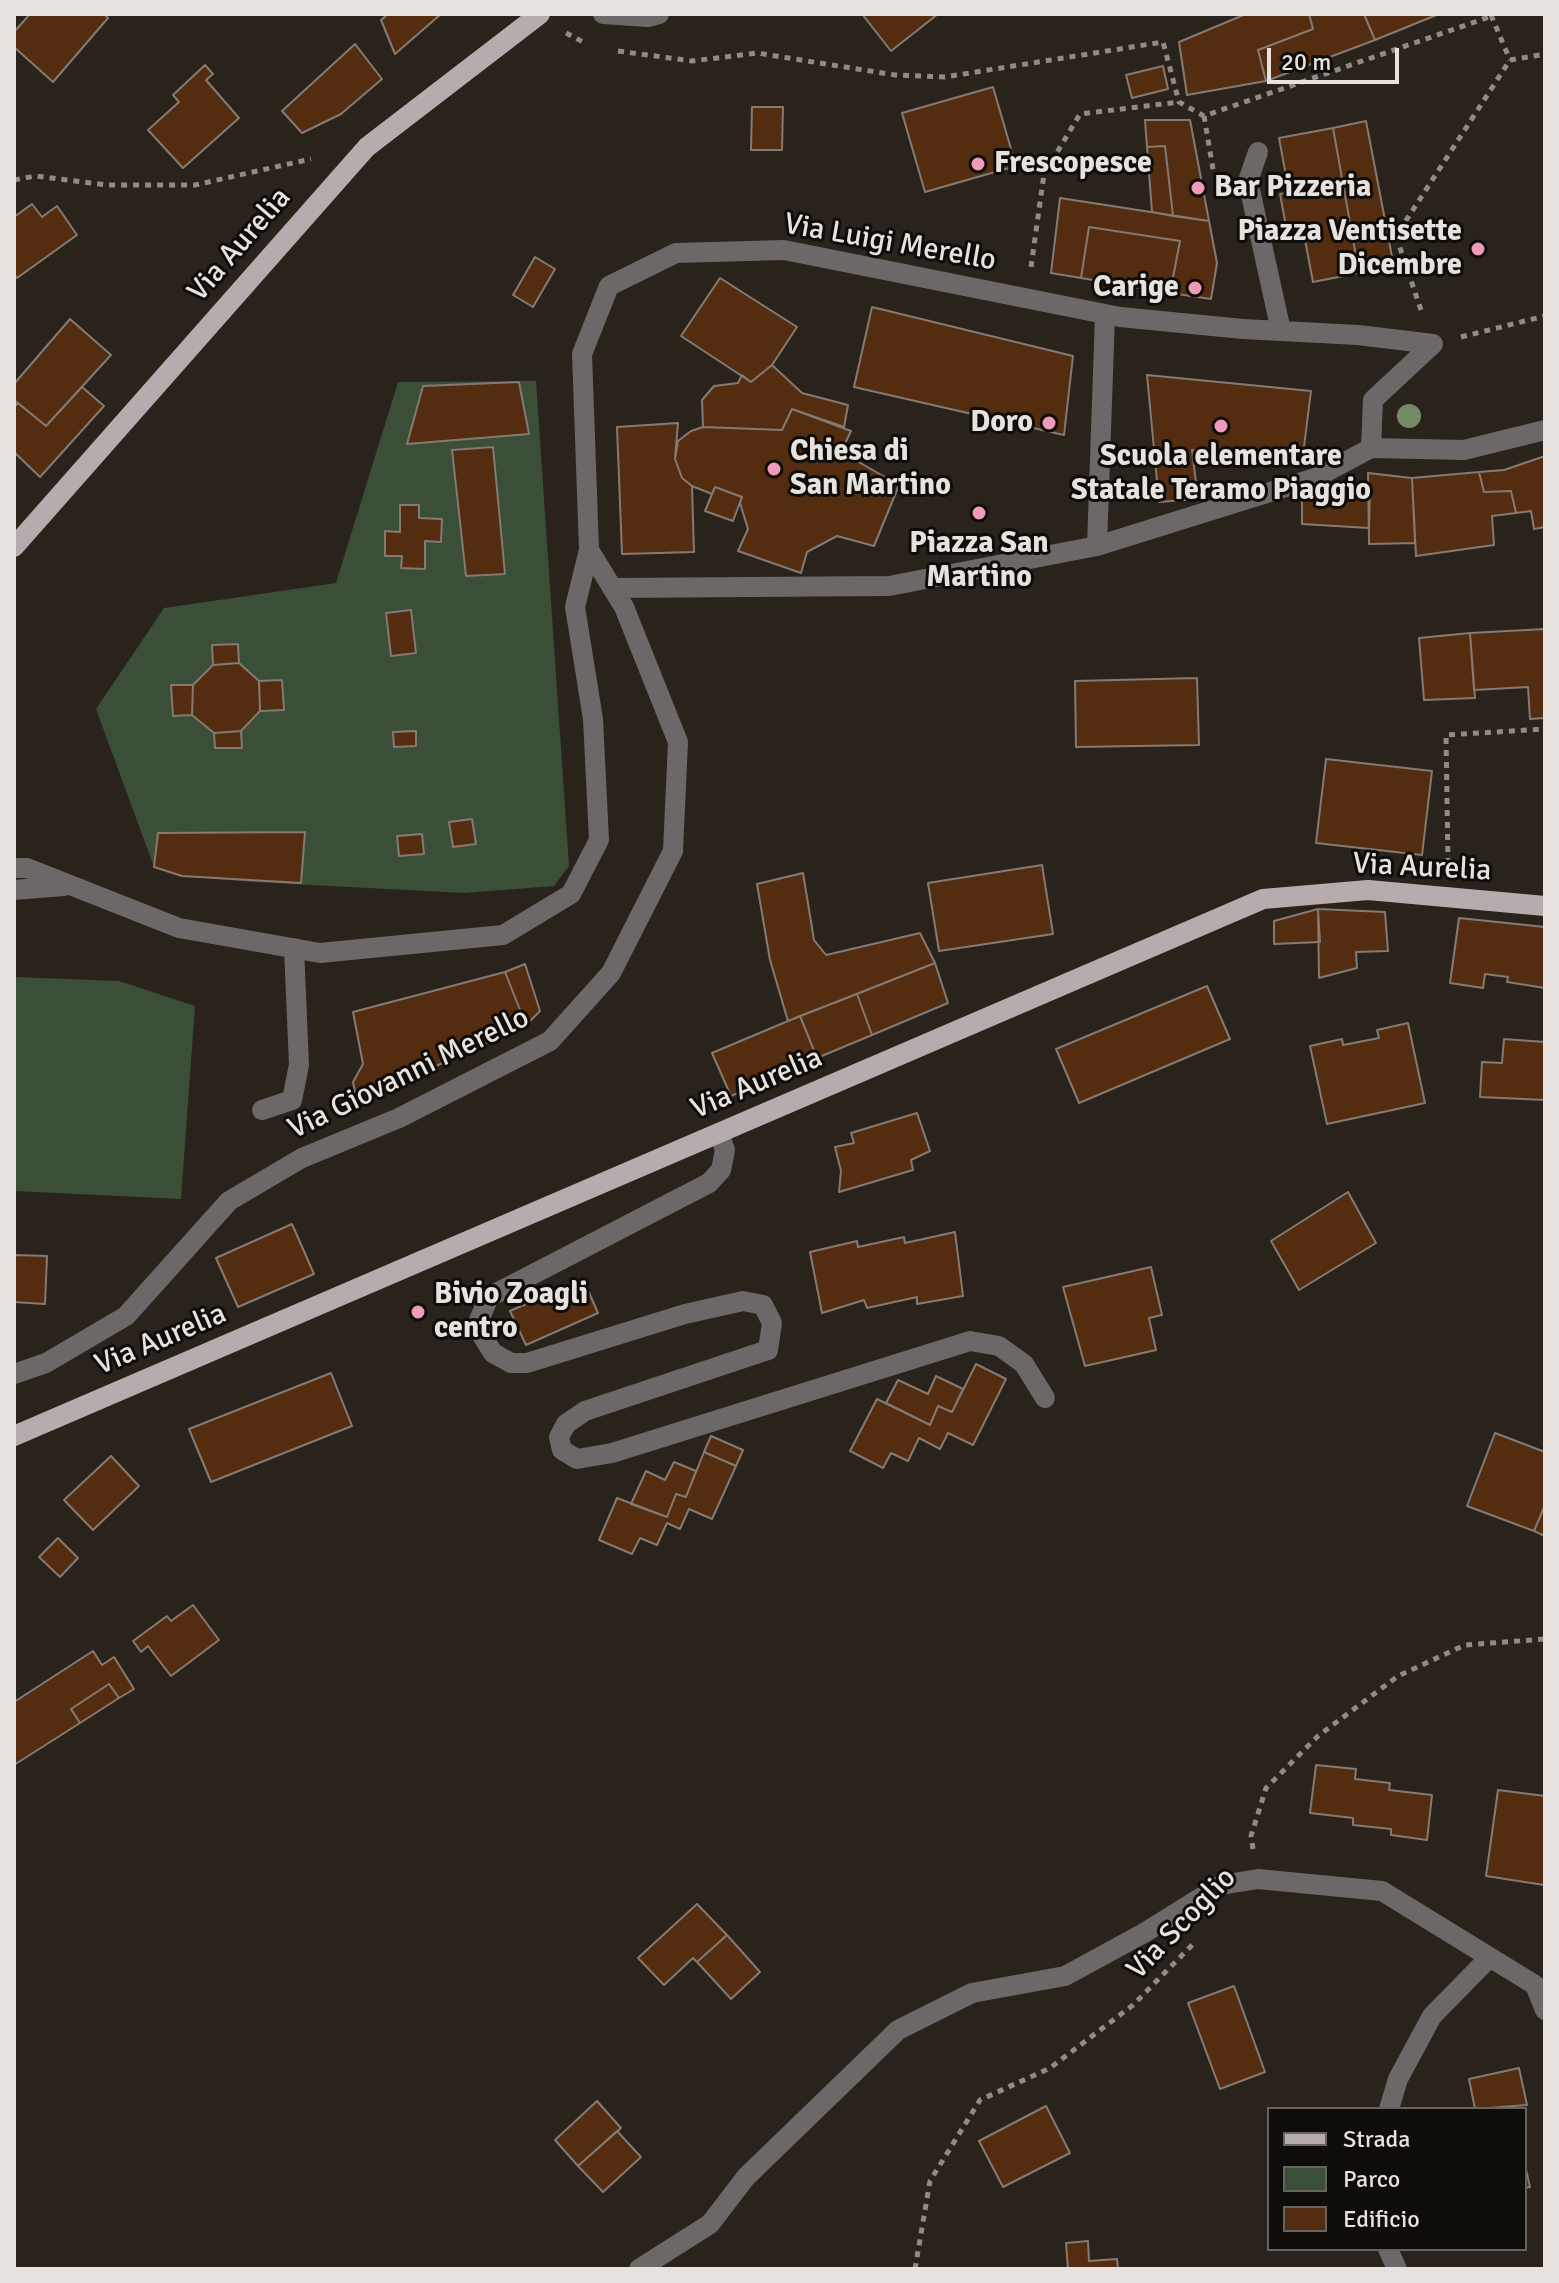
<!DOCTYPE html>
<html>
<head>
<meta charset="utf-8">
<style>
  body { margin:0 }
  #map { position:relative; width:1559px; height:2283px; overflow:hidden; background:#29231c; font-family:Signika,sans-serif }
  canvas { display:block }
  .frame { position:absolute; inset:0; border:16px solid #e7e2de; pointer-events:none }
  .legend { position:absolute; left:1267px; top:2107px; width:260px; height:144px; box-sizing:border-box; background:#0f0d0a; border:2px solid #65625f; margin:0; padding:10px 14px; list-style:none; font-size:24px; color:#e7e2de }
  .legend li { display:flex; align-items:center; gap:16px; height:40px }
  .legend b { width:40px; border:2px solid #65625f }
  .scale { position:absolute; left:1267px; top:48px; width:132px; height:36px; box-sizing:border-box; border:4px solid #e7e2de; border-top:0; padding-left:10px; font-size:24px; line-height:28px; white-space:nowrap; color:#e7e2de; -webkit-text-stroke:6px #0f0d0a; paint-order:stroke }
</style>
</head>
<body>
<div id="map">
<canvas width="1559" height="2283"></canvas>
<div class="frame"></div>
<ul class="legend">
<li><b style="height:10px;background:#b7acad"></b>Strada</li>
<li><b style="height:22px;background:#3b4e37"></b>Parco</li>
<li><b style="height:22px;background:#542d11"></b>Edificio</li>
</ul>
<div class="scale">20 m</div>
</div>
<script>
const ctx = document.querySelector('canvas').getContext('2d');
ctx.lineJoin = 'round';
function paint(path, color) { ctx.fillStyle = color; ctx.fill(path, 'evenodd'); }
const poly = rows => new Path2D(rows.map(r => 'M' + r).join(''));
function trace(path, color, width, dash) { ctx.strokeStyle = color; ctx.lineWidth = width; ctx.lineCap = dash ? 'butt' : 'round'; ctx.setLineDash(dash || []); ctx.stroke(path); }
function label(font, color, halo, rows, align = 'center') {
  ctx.font = font + ' Signika,sans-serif'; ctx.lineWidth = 6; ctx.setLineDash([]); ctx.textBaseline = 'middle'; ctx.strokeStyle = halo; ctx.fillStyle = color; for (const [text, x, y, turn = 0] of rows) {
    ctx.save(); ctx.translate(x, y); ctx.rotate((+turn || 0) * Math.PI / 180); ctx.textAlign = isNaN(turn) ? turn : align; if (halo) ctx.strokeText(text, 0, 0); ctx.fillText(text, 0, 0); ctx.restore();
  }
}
const green = poly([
  [536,381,569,866,554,886,465,893,253,882,182,876,154,867,96,709,164,608,336,583,398,382],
  [14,977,119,981,195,1006,181,1199,14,1191]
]);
const building = poly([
  [30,14,104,14,108,18,53,82,14,47,14,32,30,14],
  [388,14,441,14,395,54,381,20,388,14],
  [862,14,938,14,891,51,862,14],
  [1246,14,1309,14,1313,29,1258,50,1266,81,1187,95,1179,42,1246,14],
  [1309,14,1364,14,1375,40,1266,81,1258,50,1313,29,1309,14],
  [1364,14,1439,14,1375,40,1364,14],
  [355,44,382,79,341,114,302,133,282,111,355,44],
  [205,65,213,74,206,80,239,118,183,168,148,130,179,102,173,95,205,65],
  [1163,66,1168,89,1132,98,1126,75,1163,66],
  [993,87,1016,166,925,192,902,113,993,87],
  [752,107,783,107,782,150,751,150,752,107],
  [1145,120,1190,120,1209,221,1173,216,1165,146,1147,147,1145,120],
  [1366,121,1394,267,1359,273,1333,128,1366,121],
  [1333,128,1359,273,1313,282,1304,235,1288,237,1280,194,1289,192,1279,138,1333,128],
  [1165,146,1173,216,1152,212,1147,147,1165,146],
  [1060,198,1209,221,1217,263,1211,299,1170,293,1180,241,1089,227,1081,278,1051,273,1060,198],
  [32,204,42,217,57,206,77,235,17,278,14,274,14,217,32,204],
  [1089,227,1180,241,1170,293,1081,278,1089,227],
  [535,257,555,269,533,307,513,295,535,257],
  [720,278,797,327,772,365,751,382,681,336,720,278],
  [872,307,1073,356,1064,435,854,387,872,307],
  [70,319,111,355,46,426,14,400,14,384,70,319],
  [772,365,802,393,848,405,844,427,792,409,782,430,703,427,702,400,714,386,738,383,742,375,751,382,772,365],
  [1147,375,1311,391,1302,463,1192,450,1198,499,1159,502,1147,375],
  [519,382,529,434,407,444,423,386,519,382],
  [82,387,104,406,40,477,14,452,14,407,18,403,46,426,82,387],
  [792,409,851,431,841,452,899,485,874,546,837,536,807,552,801,573,738,551,748,529,740,503,742,497,715,487,712,494,692,486,682,478,675,459,678,441,691,431,703,427,782,430,792,409],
  [678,423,675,459,682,478,692,486,694,552,622,554,617,427,678,423],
  [493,447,505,574,466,576,452,450,493,447],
  [1545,456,1545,527,1534,529,1531,511,1516,513,1511,491,1484,492,1479,472,1504,470,1545,456],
  [1479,472,1484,492,1511,491,1516,513,1492,516,1494,545,1416,556,1412,478,1479,472],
  [1368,473,1412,478,1415,543,1369,544,1368,473],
  [715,487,742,497,733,521,705,511,715,487],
  [1370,490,1369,528,1302,524,1302,500,1370,490],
  [400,505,419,505,419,518,442,519,441,542,425,541,425,569,401,568,402,556,385,556,385,531,400,532,400,505],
  [411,610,416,653,391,656,386,613,411,610],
  [1545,629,1545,718,1530,719,1528,687,1474,690,1470,633,1545,629],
  [1470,633,1475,698,1424,700,1419,638,1470,633],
  [238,644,239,663,213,665,212,645,238,644],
  [239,663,259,681,260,711,241,731,214,733,192,715,193,685,213,665,239,663],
  [1197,678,1199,745,1076,747,1075,681,1197,678],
  [282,680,284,710,260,711,259,681,282,680],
  [171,685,193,685,192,715,173,716,171,685],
  [241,731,242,748,215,748,214,733,241,731],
  [416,731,416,746,394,747,393,732,416,731],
  [1326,759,1432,771,1422,855,1316,843,1326,759],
  [472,819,476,844,453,847,449,822,472,819],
  [305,832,301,883,182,876,154,867,158,833,305,832],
  [422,834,424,854,399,856,397,836,422,834],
  [1042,865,1053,934,939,951,928,883,1042,865],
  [803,873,814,940,826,955,920,933,935,963,788,1021,770,960,757,884,803,873],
  [1318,909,1320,942,1274,944,1274,921,1318,909],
  [1318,909,1385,912,1388,951,1356,952,1357,968,1319,978,1318,909],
  [1459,918,1545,927,1545,988,1507,982,1508,977,1485,974,1483,988,1450,983,1459,918],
  [935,963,948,1003,872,1035,857,994,935,963],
  [525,964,540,1011,526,1025,505,972,525,964],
  [505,972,526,1025,357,1102,353,1082,363,1064,353,1012,505,972],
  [1207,986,1230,1039,1079,1103,1056,1049,1207,986],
  [857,994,872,1035,817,1058,800,1016,857,994],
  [800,1016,817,1058,731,1096,712,1053,800,1016],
  [1408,1023,1425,1103,1327,1124,1310,1046,1342,1039,1343,1045,1379,1038,1377,1030,1408,1023],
  [1504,1039,1545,1042,1545,1100,1480,1097,1482,1062,1502,1063,1504,1039],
  [917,1113,930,1151,911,1160,913,1170,839,1192,841,1171,835,1147,854,1143,851,1133,917,1113],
  [1348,1192,1376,1243,1299,1290,1271,1241,1348,1192],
  [292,1224,314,1274,238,1307,216,1258,292,1224],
  [955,1232,963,1296,917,1304,917,1297,867,1308,864,1300,822,1313,810,1252,857,1241,858,1247,904,1237,905,1243,955,1232],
  [14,1255,47,1256,45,1304,14,1302,14,1255],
  [1151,1267,1162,1315,1149,1318,1156,1350,1085,1366,1063,1287,1151,1267],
  [583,1279,598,1313,526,1345,510,1311,583,1279],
  [976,1364,1006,1379,973,1445,948,1433,940,1449,919,1438,908,1461,891,1453,883,1468,850,1451,877,1399,930,1425,938,1406,952,1412,976,1364],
  [331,1373,352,1426,211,1482,189,1429,331,1373],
  [936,1376,963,1389,952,1412,938,1406,930,1425,886,1403,898,1380,928,1394,936,1376],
  [1495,1433,1545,1452,1545,1505,1534,1531,1467,1506,1495,1433],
  [711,1436,743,1450,736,1466,704,1452,711,1436],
  [704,1452,736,1466,712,1519,689,1509,680,1529,667,1523,657,1545,640,1538,632,1554,599,1540,617,1498,667,1517,676,1494,686,1497,704,1452],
  [111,1456,139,1486,93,1530,64,1500,111,1456],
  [674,1462,696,1471,686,1497,676,1494,667,1517,631,1504,646,1471,665,1480,674,1462],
  [1545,1505,1545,1536,1534,1531,1545,1505],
  [58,1538,78,1558,60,1577,39,1557,58,1538],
  [193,1605,219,1640,171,1676,148,1646,141,1652,133,1641,167,1616,171,1621,193,1605],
  [93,1651,102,1665,114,1657,134,1689,119,1698,109,1684,71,1709,80,1723,14,1765,14,1702,93,1651],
  [109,1684,119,1698,80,1723,71,1709,109,1684],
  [1316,1765,1356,1769,1355,1779,1390,1783,1389,1790,1432,1795,1427,1840,1391,1835,1391,1829,1353,1825,1353,1818,1310,1813,1316,1765],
  [1498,1790,1545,1796,1544,1885,1486,1876,1498,1790],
  [697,1904,727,1935,697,1962,693,1958,664,1985,638,1958,697,1904],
  [727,1935,760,1972,731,1999,697,1962,727,1935],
  [1234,1986,1265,2072,1220,2089,1188,2003,1234,1986],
  [1519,2068,1527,2105,1475,2109,1469,2079,1519,2068],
  [597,2101,621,2128,578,2166,555,2140,597,2101],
  [1046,2106,1070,2153,1003,2187,979,2141,1046,2106],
  [617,2131,641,2157,603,2192,578,2166,617,2131],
  [1525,2165,1530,2187,1525,2188,1525,2165],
  [1088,2241,1089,2261,1117,2259,1118,2269,1068,2269,1066,2243,1088,2241]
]);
const path = poly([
  [1491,15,1510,60],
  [566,33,585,43],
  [618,51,692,61,757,53,895,75,945,77,1163,42,1179,102,1204,116,1492,16],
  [1510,60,1545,54],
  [1204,116,1214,175],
  [14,180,35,176,107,185,195,185,311,159],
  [1031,267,1044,174,1080,114,1179,102],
  [1421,310,1396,236,1510,60],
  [1461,337,1545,316],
  [1448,864,1446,735,1545,729],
  [1253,1849,1251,1836,1266,1788,1318,1736,1398,1676,1465,1645,1545,1639],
  [915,2269,930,2181,980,2100,1050,2068,1133,2005,1196,1941]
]);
const minor = poly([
  [603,14,648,17,659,14],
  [1258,152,1248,181,1281,331],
  [1371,448,1373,400,1433,344],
  [1097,546,1105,315],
  [612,588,889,586,1097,546,1315,478,1371,448,1464,450,1545,430],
  [14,868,27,868,179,928,320,953,503,935,571,894,599,840,593,719,575,607,589,550,582,354,609,286,676,253,784,250,1120,317,1243,329,1358,335,1433,344],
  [14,890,64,886],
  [262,1110,292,1100,299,1065,294,948],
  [719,1133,725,1150,721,1170,709,1183,489,1297,479,1320,483,1337,493,1353,511,1363,527,1363,685,1314,743,1301,763,1305,772,1323,768,1350,585,1411,566,1424,559,1437,562,1450,577,1459,612,1453,970,1341,999,1346,1024,1364,1045,1398],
  [14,1374,46,1363,126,1316,229,1201,302,1158,399,1118,550,1041,611,973,673,851,678,742,624,607,589,550],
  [1389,2109,1398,2079,1432,2016,1488,1959],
  [1388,2249,1397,2269],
  [639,2269,710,2224,746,2177,898,2030,972,1993,1065,1976,1144,1933,1221,1885,1258,1879,1382,1891,1535,1985,1545,2010]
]);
const major = poly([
  [14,547,367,147,540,14],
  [14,1436,1263,899,1368,890,1545,906]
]);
const trees = [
  [1409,416]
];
const markers = [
  [978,164,8,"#ef9ab8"],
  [1198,188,8,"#ef9ab8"],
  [1478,249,8,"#ef9ab8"],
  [1195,288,8,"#ef9ab8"],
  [1049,423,8,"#ef9ab8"],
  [1221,426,8,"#ef9ab8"],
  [774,469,8,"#ef9ab8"],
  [979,513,8,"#ef9ab8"],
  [418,1312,8,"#ef9ab8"]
];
const poiNames = [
  ["Frescopesce",994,164],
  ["Bar Pizzeria",1214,188],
  ["Piazza Ventisette",1462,232,"right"],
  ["Dicembre",1462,266,"right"],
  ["Carige",1179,288,"right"],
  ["Doro",1033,423,"right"],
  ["Chiesa di",790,452],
  ["San Martino",790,486],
  ["Scuola elementare",1221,457,"center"],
  ["Statale Teramo Piaggio",1221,491,"center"],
  ["Piazza San",979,544,"center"],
  ["Martino",979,578,"center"],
  ["Bivio Zoagli",434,1295],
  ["centro",434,1329]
];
const streetNames = [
  ["Via Luigi Merello",890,243,10],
  ["Via Aurelia",240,245,-49],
  ["Via Aurelia",1422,868,3],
  ["Via Giovanni Merello",409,1074,-26],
  ["Via Aurelia",757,1084,-23],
  ["Via Aurelia",161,1340,-23],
  ["Via Scoglio",1182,1924,-46]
];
paint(green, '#3b4e37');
paint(building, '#542d11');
trace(building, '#847a74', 2);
trace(path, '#908b86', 5, [6, 6]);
trace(minor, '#6d6868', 20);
trace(major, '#b7acad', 20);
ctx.fillStyle = '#728b65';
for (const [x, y] of trees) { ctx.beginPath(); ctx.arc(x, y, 12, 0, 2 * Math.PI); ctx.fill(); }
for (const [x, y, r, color] of markers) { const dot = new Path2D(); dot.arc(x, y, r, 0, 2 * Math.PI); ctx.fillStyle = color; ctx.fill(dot); trace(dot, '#0f0d0a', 3); }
label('bold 30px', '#e7e2de', '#0f0d0a', poiNames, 'left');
label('30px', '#e7e2de', '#0f0d0a', streetNames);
</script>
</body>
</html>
